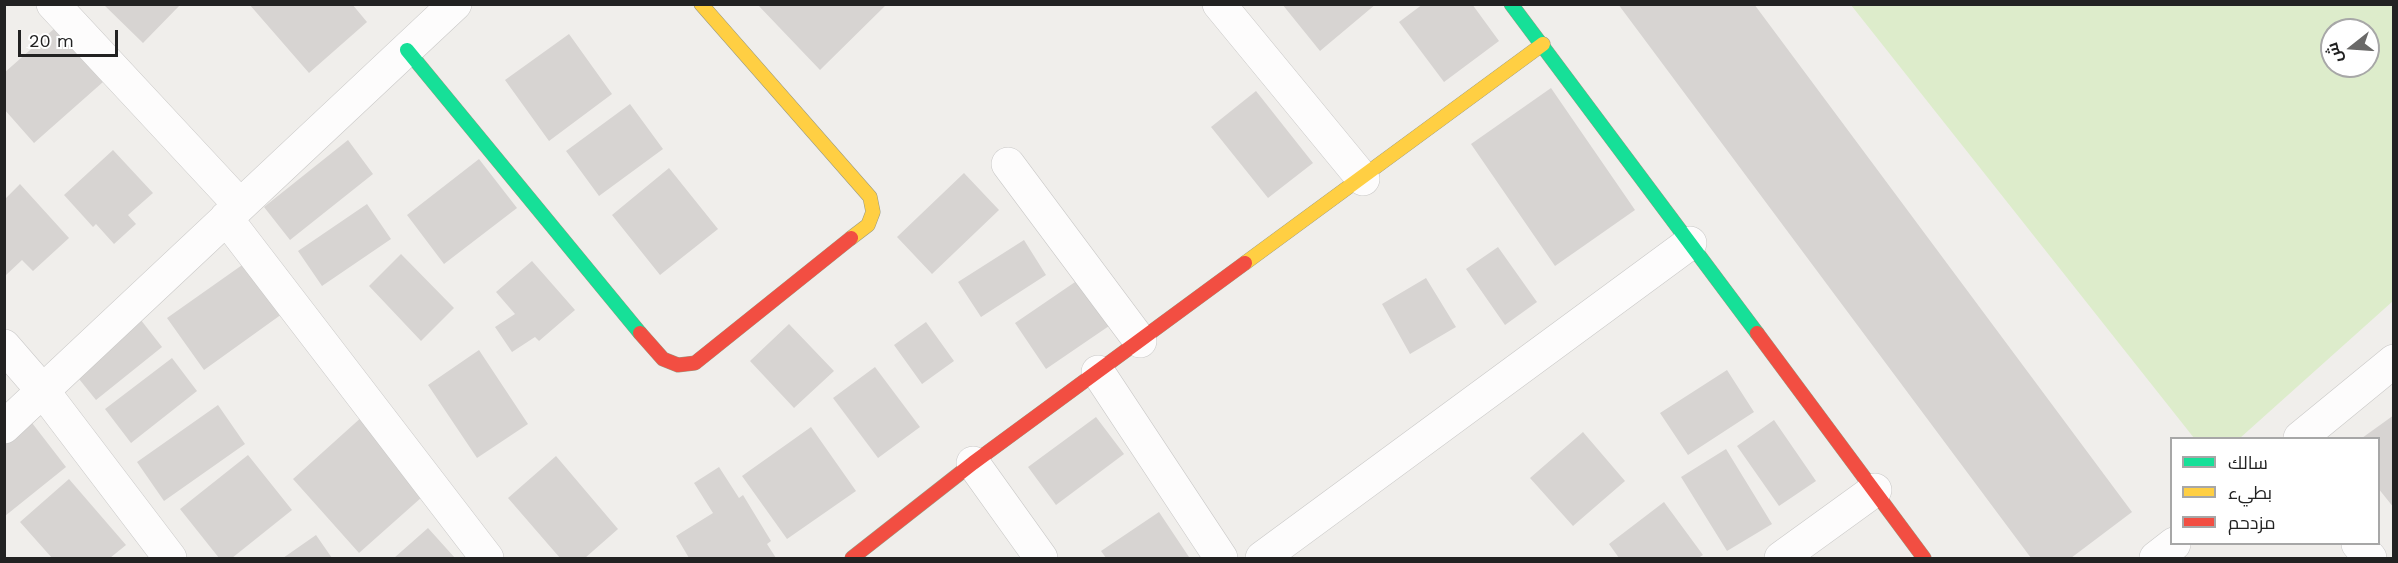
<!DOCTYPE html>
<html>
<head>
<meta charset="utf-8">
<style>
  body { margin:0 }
  #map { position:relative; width:2398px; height:563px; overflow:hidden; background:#f0eeeb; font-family:"Work Sans",Cairo,sans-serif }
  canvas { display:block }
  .frame { position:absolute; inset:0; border:6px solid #222; pointer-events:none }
  .legend { position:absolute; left:2170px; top:437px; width:210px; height:108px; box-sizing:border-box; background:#fff; border:2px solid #a7a7a7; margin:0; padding:8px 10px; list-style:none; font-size:18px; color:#222 }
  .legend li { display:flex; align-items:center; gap:12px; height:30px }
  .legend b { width:30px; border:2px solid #a7a7a7 }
  .north { position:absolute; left:2320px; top:18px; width:60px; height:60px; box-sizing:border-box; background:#fff; border:2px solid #a7a7a7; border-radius:50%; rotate:253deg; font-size:16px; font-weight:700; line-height:24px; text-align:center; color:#222 }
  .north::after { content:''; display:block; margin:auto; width:21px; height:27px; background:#6a6968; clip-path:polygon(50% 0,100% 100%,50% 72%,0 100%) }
  .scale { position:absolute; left:18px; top:30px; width:100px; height:27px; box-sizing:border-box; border:3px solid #222; border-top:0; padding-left:8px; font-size:18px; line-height:21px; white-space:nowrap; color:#222; -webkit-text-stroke:4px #fff; paint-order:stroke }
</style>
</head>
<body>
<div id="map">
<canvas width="2398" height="563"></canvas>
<div class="frame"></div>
<ul class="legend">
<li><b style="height:8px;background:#16e098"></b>سالك</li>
<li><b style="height:8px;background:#ffcf43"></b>بطيء</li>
<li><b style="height:8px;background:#f24e42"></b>مزدحم</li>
</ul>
<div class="north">ش</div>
<div class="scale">20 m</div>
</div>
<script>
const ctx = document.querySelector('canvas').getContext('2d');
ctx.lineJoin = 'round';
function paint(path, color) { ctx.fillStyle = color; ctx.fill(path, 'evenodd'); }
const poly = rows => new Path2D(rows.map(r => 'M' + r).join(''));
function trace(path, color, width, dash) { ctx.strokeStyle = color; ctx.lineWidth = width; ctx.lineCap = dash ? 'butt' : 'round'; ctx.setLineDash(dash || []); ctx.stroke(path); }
const grass = poly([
  [1851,5,2393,5,2393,301,2240,438,2194,438],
  [2332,30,2368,30,2368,66,2332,66]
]);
const building = poly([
  [103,4,181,4,143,43],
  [249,4,352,4,367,22,309,73],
  [757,4,887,4,820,70],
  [1282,4,1376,4,1320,51],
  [1423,4,1472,4,1499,41,1444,82,1399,22],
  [1618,4,1754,4,2132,512,2071,558,2031,558],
  [55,28,103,82,34,143,4,109,4,73],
  [569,34,612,94,549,141,505,80],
  [1551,88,1635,210,1555,266,1471,144],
  [1256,91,1313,163,1268,198,1211,127],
  [630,104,663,149,599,196,566,151],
  [348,140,373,174,290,240,264,207],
  [113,150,153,193,128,215,136,224,114,244,96,224,93,227,64,195],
  [479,159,517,208,444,264,407,215],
  [669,168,718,229,660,275,612,215],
  [964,173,999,210,932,274,897,237],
  [20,184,69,238,33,271,22,260,5,276,5,199],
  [367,204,391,239,322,286,298,251],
  [1024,240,1046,275,981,317,958,282],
  [1498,247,1537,302,1505,325,1466,269],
  [401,254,454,308,421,341,369,286],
  [532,261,575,310,539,341,535,337,512,352,495,327,515,314,496,292],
  [245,263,282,314,204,370,167,318],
  [1426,278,1456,327,1410,354,1382,304],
  [1078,280,1109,326,1046,369,1015,323],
  [137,315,162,347,96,400,71,369],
  [926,322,954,361,922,384,894,345],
  [789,324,834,371,794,408,750,361],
  [479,350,528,424,477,458,428,385],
  [172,358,197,391,131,443,105,409],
  [875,367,920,427,878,458,833,398],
  [1727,370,1754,412,1688,455,1660,413],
  [218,405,245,444,164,501,137,462],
  [364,415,431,489,359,553,293,479],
  [2394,415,2394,508,2378,488,2378,438,2362,438],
  [1096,417,1124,454,1056,505,1028,467],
  [29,419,66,467,5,516,5,438],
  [1774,420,1816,481,1779,506,1737,446],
  [811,427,856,491,787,539,742,476],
  [1583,432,1625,481,1573,526,1530,478],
  [1726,449,1772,524,1727,551,1681,477],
  [248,455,292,510,232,558,219,558,180,509],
  [556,456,618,529,585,558,560,558,508,498],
  [719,467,739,498,743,495,771,541,767,544,776,558,689,558,676,536,713,513,694,483],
  [69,479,126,545,110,558,52,558,20,522],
  [1664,502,1703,555,1698,558,1619,558,1609,544],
  [1159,512,1189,557,1106,558,1101,551],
  [428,528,455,558,394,558],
  [316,535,332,558,283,558]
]);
const street = poly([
  [53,4,239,204],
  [1219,4,1363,179],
  [1008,164,1140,341],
  [226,218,487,558],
  [4,346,43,391,170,558],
  [1098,372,1221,558],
  [4,427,455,4],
  [2300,438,2394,361],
  [973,463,1041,558],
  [2358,544,2370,558],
  [1262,558,1690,243],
  [1781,558,1875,490],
  [2156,558,2174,544]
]);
const fast = poly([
  [1511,4,1757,333],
  [407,50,640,333]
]);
const slow = poly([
  [701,4,870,197,873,212,868,225,851,238],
  [1245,263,1543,44]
]);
const jam = poly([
  [640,333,663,359,678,365,695,363,851,238],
  [1757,333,1924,558],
  [852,558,973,463,1245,263]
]);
paint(grass, '#ddeccb');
paint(building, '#d7d4d2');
trace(street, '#c9c8c7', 34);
trace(fast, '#999a82', 15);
trace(slow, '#999a82', 15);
trace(jam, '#999a82', 15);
trace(street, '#fdfcfc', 33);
trace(fast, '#16e098', 14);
trace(slow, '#ffcf43', 14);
trace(jam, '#f24e42', 14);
</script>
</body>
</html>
